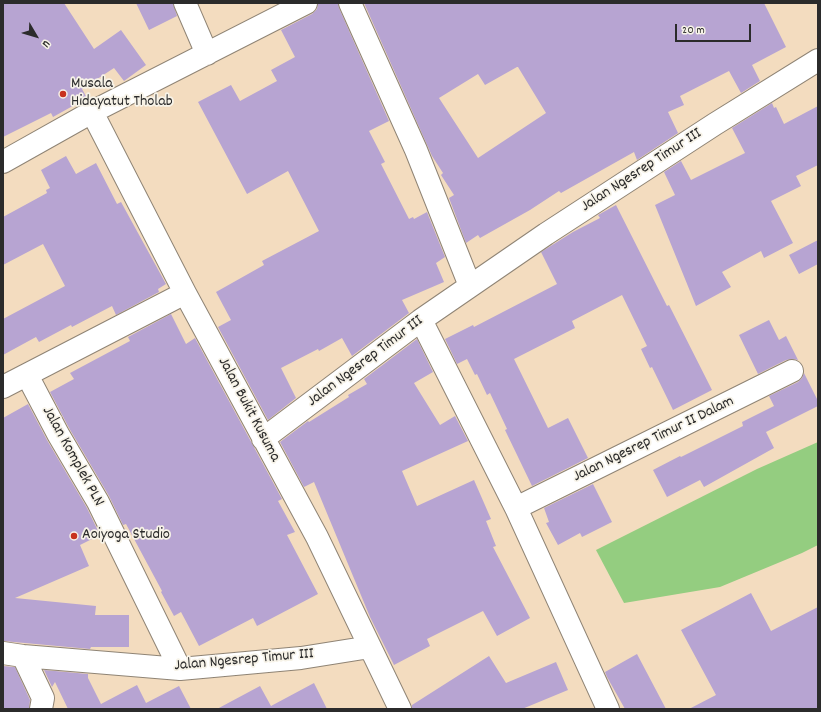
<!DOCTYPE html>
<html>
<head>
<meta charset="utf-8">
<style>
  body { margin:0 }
  #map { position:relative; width:821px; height:712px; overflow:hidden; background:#f3dcbf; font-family:Dekko,sans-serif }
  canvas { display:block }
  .frame { position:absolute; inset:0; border:4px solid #2b2b2b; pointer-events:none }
  .north { position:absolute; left:16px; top:16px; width:40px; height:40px; -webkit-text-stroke:3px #f7f3e8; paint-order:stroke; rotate:128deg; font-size:11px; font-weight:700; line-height:16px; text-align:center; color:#2b2b2b }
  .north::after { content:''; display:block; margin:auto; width:14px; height:18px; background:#2b2b2b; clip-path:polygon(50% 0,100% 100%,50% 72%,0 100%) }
  .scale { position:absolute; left:675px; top:24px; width:76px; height:18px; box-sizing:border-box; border:2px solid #2b2b2b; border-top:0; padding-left:5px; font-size:12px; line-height:14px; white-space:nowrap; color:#2b2b2b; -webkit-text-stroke:3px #f7f3e8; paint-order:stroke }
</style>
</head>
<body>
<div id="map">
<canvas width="821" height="712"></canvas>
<div class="frame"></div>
<div class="north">U</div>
<div class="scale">20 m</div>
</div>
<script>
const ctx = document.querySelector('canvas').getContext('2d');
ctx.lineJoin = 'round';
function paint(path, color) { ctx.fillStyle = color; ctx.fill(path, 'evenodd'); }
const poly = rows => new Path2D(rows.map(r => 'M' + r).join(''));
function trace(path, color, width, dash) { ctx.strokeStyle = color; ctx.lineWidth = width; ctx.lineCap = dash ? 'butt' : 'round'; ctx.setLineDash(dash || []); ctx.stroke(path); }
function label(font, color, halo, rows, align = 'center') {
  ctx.font = font + ' Dekko,sans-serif'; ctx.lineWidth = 3.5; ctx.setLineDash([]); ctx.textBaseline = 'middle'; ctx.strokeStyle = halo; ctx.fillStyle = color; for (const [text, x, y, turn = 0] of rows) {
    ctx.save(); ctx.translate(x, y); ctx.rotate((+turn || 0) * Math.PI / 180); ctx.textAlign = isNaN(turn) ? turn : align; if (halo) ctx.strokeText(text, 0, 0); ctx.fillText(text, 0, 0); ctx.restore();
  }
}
const green = poly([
  [818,442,818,545,802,553,720,587,624,603,596,550,757,469]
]);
const building = poly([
  [3,3,64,3,94,49,121,30,146,65,124,81,114,68,82,89,87,98,53,117,51,113,3,137],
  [136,3,173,3,177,16,149,30],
  [318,3,338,3,339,8,389,121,369,131,385,162,381,164,409,219,413,217,414,219,427,212,445,257,436,263,444,282,402,300,409,313,352,356,342,338,319,351,318,349,281,368,296,398,268,420,218,327,231,320,216,292,264,265,262,261,319,231,288,171,247,194,198,102,231,85,240,101,277,81,271,70,295,57,281,30,312,14,317,9],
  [364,3,764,3,786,47,752,65,760,81,741,93,729,71,680,96,684,105,668,112,678,133,637,160,634,152,561,193,559,191,530,210,480,238,478,235,466,243,449,198,454,195,441,175,443,173,432,156],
  [517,67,518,67,546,113,478,158,439,98,478,74,485,85],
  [772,103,774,108,776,107,784,124,818,106,818,165,796,176,801,186,771,201,793,243,764,258,761,251,722,272,731,287,696,306,655,205,675,195,664,172,681,161,691,180,745,153,732,128],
  [66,156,76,174,96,163,117,204,121,202,166,284,158,289,159,292,116,315,112,306,72,327,71,325,39,342,36,337,3,355,3,319,65,286,43,244,3,265,3,217,47,193,46,190,50,188,41,170],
  [616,205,667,306,669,305,712,390,673,410,652,367,650,368,641,349,647,346,622,295,572,321,575,328,514,359,548,428,568,418,588,458,532,486,505,430,507,429,490,393,487,395,477,374,475,375,467,359,457,364,445,339,473,325,474,327,557,284,541,252,573,232,600,218,598,215],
  [818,240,818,264,799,274,789,255],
  [171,314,186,344,195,338,282,499,278,501,295,532,287,535,318,594,257,626,253,618,199,646,181,612,174,616,161,592,162,591,126,524,123,525,109,496,69,428,50,392,74,379,70,373,130,341,128,337],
  [769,320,779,340,786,336,798,360,792,359,786,360,758,374,739,335],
  [417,339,433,372,414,383,440,425,455,416,468,441,402,471,417,506,474,480,491,519,486,521,496,546,493,547,530,618,497,636,483,611,427,639,430,646,394,665,370,617,314,482,304,487,280,442,308,421,309,422,349,397,348,395,367,384,364,379],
  [804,373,818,401,818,406,766,432,774,448,704,487,700,480,667,497,653,470,680,456,681,457,743,426,742,422,774,406,769,396,798,382,802,378],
  [28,404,47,440,87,508,100,535,80,545,89,566,15,598,96,606,95,615,129,615,129,647,91,647,90,649,3,641,3,418],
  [593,484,612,522,582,537,580,533,558,545,546,523,549,522,544,508],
  [751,593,771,631,818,607,818,709,689,709,716,695,681,630],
  [637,654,666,709,625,709,607,677,605,672],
  [489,656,506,683,556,662,568,690,522,709,412,709,412,705],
  [3,666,15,667,30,700,29,709,3,709],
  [44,670,88,674,88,678,101,704,137,685,146,703,179,686,191,709,68,709,55,682,52,687],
  [314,683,327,709,217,709,260,686,271,706]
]);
const minor = poly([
  [185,3,207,54],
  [350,3,416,150,470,286],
  [92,112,185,293,317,537,400,709],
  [3,162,92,112,306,3],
  [421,320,516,508,608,709],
  [27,375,58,434,98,502,180,669],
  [3,387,185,293],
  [263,439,421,320,546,234,715,124,818,60],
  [516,508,792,371],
  [3,653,23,656,180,669,301,658,370,647],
  [23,656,43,698,41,709]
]);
const markers = [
  [63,94,4,"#c8321e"],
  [74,536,4,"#c8321e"]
];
const poiNames = [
  ["Musala",71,85],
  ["Hidayatut Tholab",71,103],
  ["Aoiyoga Studio",82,536]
];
const streetNames = [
  ["Jalan Ngesrep Timur III",642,171,-33],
  ["Jalan Ngesrep Timur III",366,362,-37],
  ["Jalan Bukit Kusuma",248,410,62],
  ["Jalan Ngesrep Timur II Dalam",654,440,-26],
  ["Jalan Komplek PLN",72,457,61],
  ["Jalan Ngesrep Timur III",244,661,-5]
];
paint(green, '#94cd80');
paint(building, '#b7a4d2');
trace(minor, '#8f8475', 24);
trace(minor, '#fff', 22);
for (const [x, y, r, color] of markers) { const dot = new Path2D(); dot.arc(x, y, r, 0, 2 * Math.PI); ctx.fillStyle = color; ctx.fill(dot); trace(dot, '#f7f3e8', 1.5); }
label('16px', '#2b2b2b', '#f7f3e8', poiNames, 'left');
label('16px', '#2b2b2b', '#f7f3e8', streetNames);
</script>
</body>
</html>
